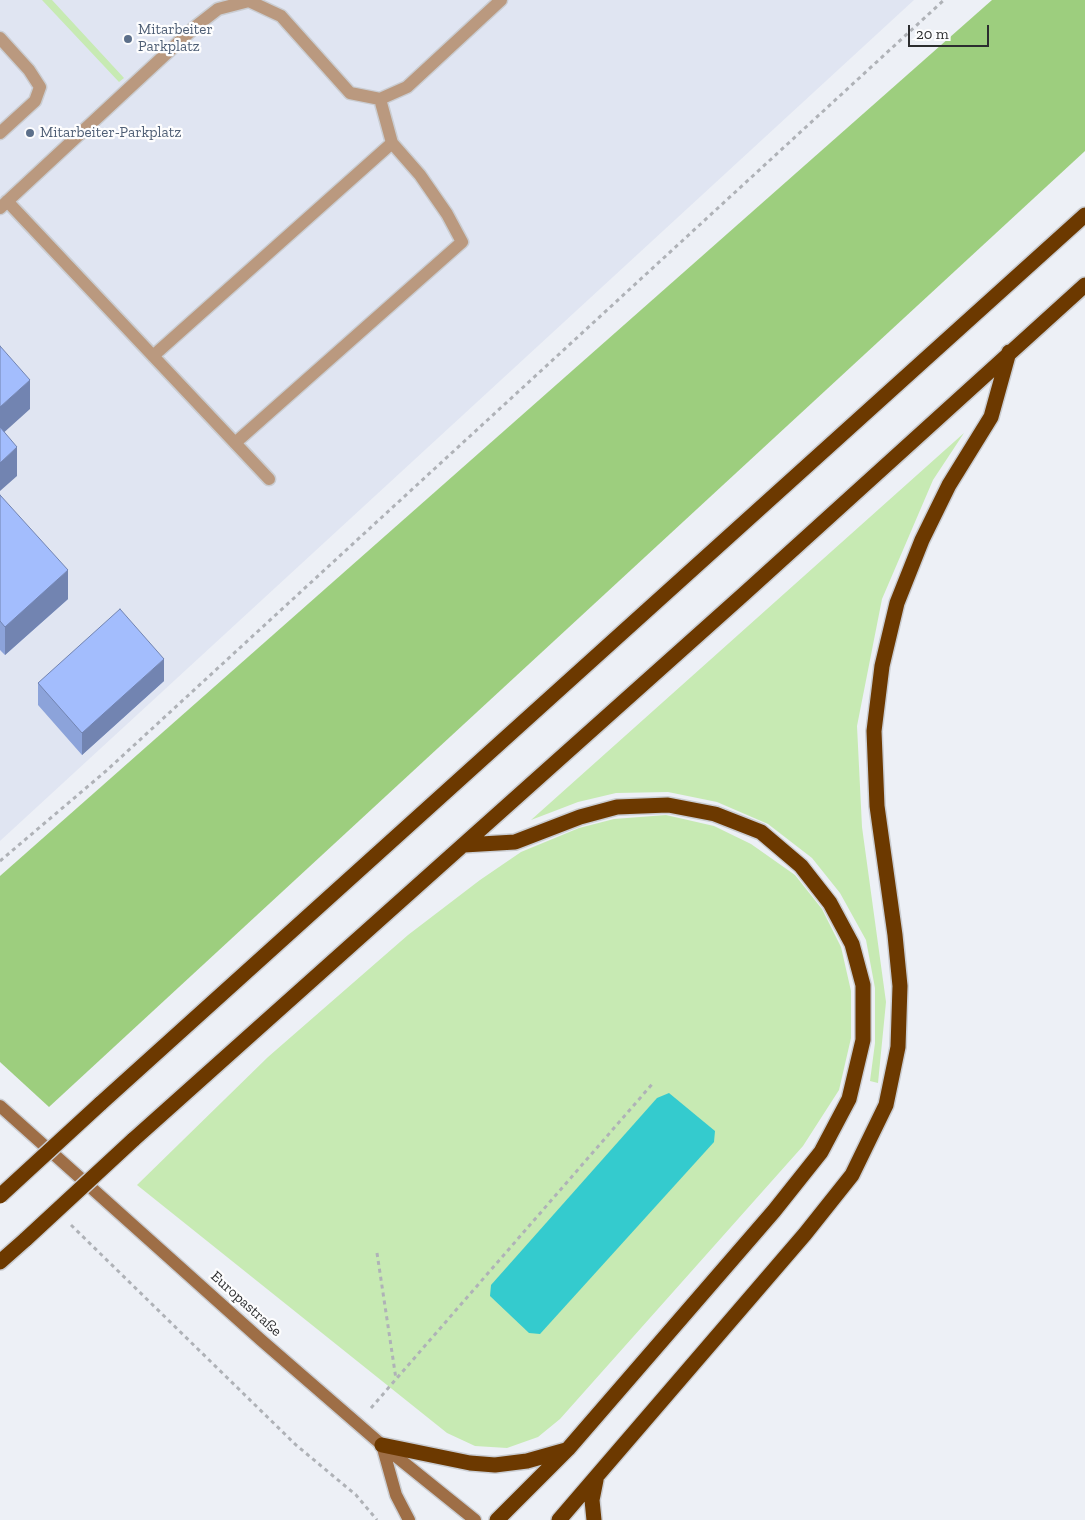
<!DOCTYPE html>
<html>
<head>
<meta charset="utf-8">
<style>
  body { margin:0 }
  #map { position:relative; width:1085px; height:1520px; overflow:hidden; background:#edf0f6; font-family:"Zilla Slab",serif }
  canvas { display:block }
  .scale { position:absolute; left:908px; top:25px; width:81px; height:22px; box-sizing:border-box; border:2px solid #2c2d2f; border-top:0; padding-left:6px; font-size:15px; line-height:18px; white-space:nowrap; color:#2c2d2f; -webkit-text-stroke:4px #fdfdfe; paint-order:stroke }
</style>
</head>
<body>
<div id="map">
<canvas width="1085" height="1520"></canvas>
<div class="scale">20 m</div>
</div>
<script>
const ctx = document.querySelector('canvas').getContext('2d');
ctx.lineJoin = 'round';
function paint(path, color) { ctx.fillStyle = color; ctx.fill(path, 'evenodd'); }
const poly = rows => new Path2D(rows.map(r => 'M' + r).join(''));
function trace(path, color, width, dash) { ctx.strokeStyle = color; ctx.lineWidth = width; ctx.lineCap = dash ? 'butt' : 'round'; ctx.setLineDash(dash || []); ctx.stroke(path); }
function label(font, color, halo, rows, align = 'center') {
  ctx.font = font + ' "Zilla Slab",serif'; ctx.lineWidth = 4.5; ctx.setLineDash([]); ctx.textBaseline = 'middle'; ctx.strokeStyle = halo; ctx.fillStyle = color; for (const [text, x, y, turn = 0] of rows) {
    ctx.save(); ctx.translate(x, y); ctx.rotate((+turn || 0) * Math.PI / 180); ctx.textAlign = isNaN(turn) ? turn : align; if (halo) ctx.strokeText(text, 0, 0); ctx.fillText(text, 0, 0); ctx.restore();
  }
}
const built = poly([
  [0,0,914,0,0,841]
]);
const green = poly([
  [42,0,52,0,124,78,119,82],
  [964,433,933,480,882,599,857,726,862,827,886,1002,878,1083,870,1081,875,1043,875,988,866,940,840,893,812,858,768,824,717,802,668,792,616,793,578,802,531,820],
  [666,815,714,826,751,844,795,875,822,909,841,947,851,991,851,1038,839,1090,803,1146,560,1419,538,1437,507,1448,475,1446,447,1433,137,1185,268,1057,408,935,480,880,521,852,579,828,614,819]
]);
const forest = poly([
  [992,0,1085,0,1085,151,49,1107,0,1062,0,876]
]);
const water = poly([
  [669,1093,715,1131,714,1142,540,1334,529,1333,490,1296,491,1285,657,1098]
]);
const path = poly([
  [0,861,106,771,944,0],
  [71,1225,296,1445,356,1495,377,1520],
  [377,1253,396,1379],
  [371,1408,654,1082]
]);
const service = poly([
  [0,38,29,70,40,87,35,101,0,133],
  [7,201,269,479],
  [0,208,195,27,218,9,249,1,281,16,350,93,380,99,407,87,501,0],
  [153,356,392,143],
  [235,443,462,242,447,214,420,175,392,143,380,99]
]);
const secondary = poly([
  [0,1106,261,1340,382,1445,475,1520],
  [382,1445,396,1495,409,1520]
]);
const motorway = poly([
  [464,845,515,842,580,817,617,807,668,805,715,814,761,832,801,866,830,903,852,944,863,985,863,1040,849,1099,821,1152,774,1211,568,1449,497,1520],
  [100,1104,1085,215],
  [133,1140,745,593,1085,285],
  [0,1262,26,1239],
  [382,1445,470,1463,495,1465,527,1461,566,1450],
  [559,1520,805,1234,852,1175,886,1105,898,1047,900,986,895,935,877,806,874,731,882,666,897,603,922,540,949,485,991,417,1009,352],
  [594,1520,592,1500,596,1480]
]);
const motorwayBridge = poly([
  [0,1196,100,1104],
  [26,1239,133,1140]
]);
const wall = poly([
  [0,495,68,599,5,655,0,650],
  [164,681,82,755,38,705,38,683]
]);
const shadedWall = poly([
  [30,380,30,409,0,436,0,407],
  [17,447,17,476,0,491,0,463],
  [68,570,68,599,5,655,5,627],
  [164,659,164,681,82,755,82,733]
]);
const building = poly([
  [0,346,30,380,0,407,0,346],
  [0,427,17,447,0,463,0,427],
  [0,495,68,570,5,627,0,621,0,495],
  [120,609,164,659,82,733,38,683,120,609]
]);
const markers = [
  [128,39,5,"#5c6f8a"],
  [30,133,5,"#5c6f8a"]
];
const serviceNames = [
  ["Mitarbeiter",138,30],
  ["Parkplatz",138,47],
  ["Mitarbeiter-Parkplatz",40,133]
];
const streetNames = [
  ["Europastraße",246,1304,42]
];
paint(built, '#e0e5f2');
paint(green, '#c7eab3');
paint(forest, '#9dce7e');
paint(water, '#34cbce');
trace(service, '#cacdd2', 15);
trace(secondary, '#cacdd2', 15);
trace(motorway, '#cacdd2', 18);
trace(path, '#afb2b7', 3, [4, 4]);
trace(service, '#ba997f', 12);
trace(secondary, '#9e6e46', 12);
trace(motorway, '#6c3900', 15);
trace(motorwayBridge, '#cacdd2', 18, []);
trace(motorwayBridge, '#6c3900', 15);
paint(wall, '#8ca3da');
paint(shadedWall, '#7284b1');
paint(building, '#a3bdfd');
trace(building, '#7284b1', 1);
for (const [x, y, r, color] of markers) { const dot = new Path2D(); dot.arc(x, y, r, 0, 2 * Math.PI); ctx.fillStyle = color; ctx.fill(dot); trace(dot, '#fdfdfe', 2); }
label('15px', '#4e5e75', '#fdfdfe', serviceNames, 'left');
label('15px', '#2c2d2f', '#fdfdfe', streetNames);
</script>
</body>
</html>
